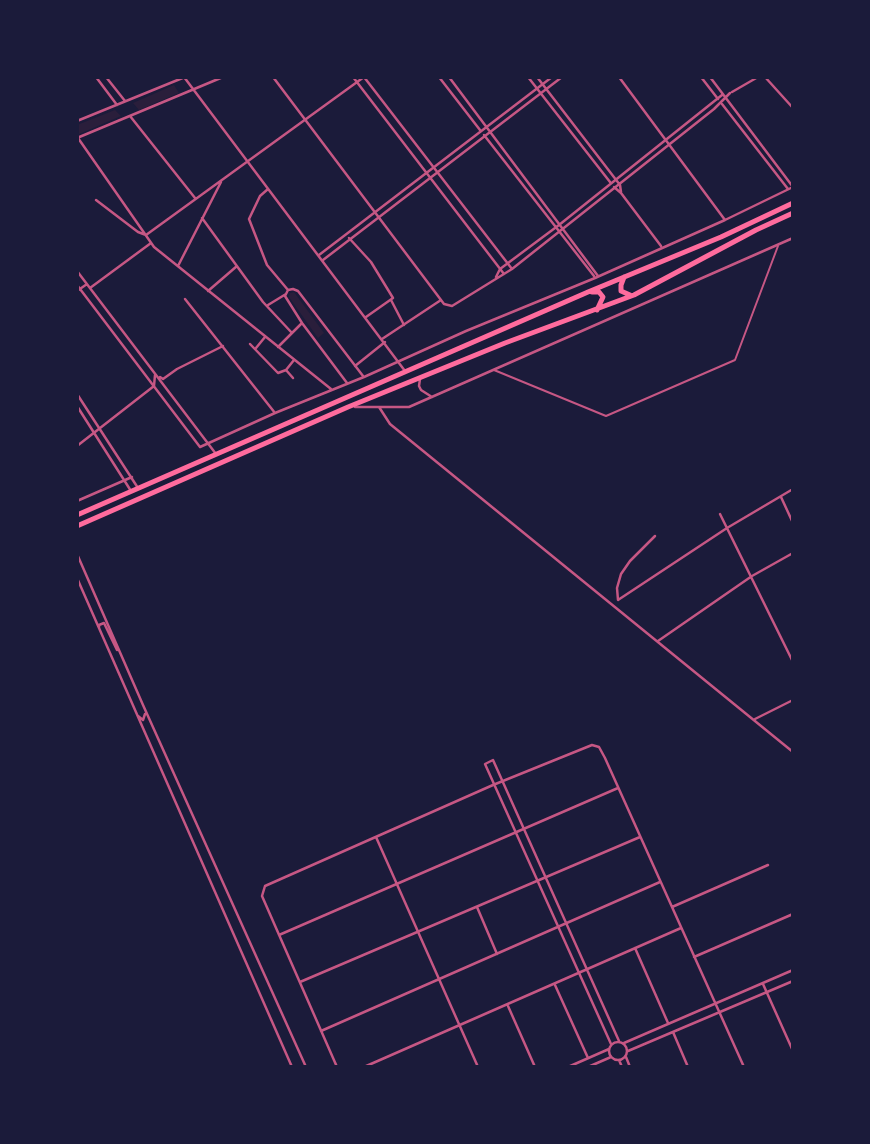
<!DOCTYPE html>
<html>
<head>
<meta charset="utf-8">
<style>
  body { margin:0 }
  #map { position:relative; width:870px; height:1144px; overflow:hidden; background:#1b1b3a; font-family:Rubik,sans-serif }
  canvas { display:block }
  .frame { position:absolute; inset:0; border:79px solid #1b1b3a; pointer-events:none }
</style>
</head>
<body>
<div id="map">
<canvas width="870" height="1144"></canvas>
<div class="frame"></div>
</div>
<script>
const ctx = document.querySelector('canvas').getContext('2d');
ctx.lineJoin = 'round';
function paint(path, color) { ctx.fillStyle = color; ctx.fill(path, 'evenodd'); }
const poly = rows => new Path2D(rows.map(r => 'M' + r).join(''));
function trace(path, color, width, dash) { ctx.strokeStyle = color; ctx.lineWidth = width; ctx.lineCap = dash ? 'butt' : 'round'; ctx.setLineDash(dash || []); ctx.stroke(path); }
const green = poly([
  [174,85,179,93,139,110,133,103],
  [115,110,121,116,77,135,77,125],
  [294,292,324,333,318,338,289,297,290,293]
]);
const service = poly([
  [494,370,606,416,735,360,778,246]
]);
const minor = poly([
  [96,77,117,105],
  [106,77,125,101],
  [184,77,405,371],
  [273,77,441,300,444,304,452,306,512,269,714,109,730,93],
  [353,77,504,274],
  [364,77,512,269],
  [439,77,480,130],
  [449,77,598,276],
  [528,77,610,182],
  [537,77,620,185,621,192],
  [619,77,725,220],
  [701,77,718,99],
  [765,77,793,108],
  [732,92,758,77],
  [722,104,788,189],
  [130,116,195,198],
  [77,121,185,77],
  [484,135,594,276],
  [77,138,223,77],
  [78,138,154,247,331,389],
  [614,187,621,193,661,246],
  [268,189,260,196,249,219,267,265,288,290],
  [96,200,138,232,146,235],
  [202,218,263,302,292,333],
  [146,235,364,77],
  [349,238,371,262,393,298,366,317],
  [319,255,552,77],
  [323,260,562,77],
  [178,266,221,182],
  [77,271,216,454],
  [496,277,500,269,559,225,722,95],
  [77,285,200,447,275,413,364,377,466,331,595,278,725,220,793,187,710,77],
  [90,288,151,243],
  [77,291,87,284],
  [208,291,237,266],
  [185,299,275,413],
  [391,300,404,325],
  [268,305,286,294],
  [382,339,441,300],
  [250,344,278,373,286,370,294,360],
  [278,347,302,323],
  [256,348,265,337],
  [355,366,385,342],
  [286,370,293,378],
  [160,377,163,379,177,369,223,346],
  [420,379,419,386,421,390,432,397],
  [347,383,302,323,285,296,288,290,293,289,298,291,363,376],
  [77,394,138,488],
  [77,406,131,491],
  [355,407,409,407,793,238],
  [379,407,390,424,793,752],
  [77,446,154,386,155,375],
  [781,497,793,523],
  [77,501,132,477],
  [720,514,793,662],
  [655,536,630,561,621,574,617,588,618,600,727,528,793,489],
  [77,554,143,705,306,1067],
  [77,578,292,1067],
  [99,628,99,625,104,623,117,650],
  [658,641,752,576,793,553],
  [138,716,143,720,145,714],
  [755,719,793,700],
  [376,837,478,1067],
  [477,907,497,954],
  [672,907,768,865],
  [279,935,618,788],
  [635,948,668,1023],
  [694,957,793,914],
  [300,982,640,837],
  [763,984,793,1051],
  [555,985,588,1058],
  [508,1006,535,1067],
  [321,1031,660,882],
  [673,1032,688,1067],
  '609 1051a9 9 0 1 1 18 0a9 9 0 1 1-18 0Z',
  [624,1043,793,970],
  [611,1044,485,764,493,760,619,1041],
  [628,1051,793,981],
  [626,1057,630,1067],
  [619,1060,622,1067],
  [337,1067,262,896,265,886,493,785,592,745,599,747,605,758,744,1067],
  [364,1067,681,928],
  [568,1067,609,1049],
  [588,1067,611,1057]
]);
const trunk = poly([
  [624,277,621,285,621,291,630,295],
  [592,292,599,292,603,297,597,310],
  [77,515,588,292,721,237,793,203],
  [77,526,348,407,505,343,634,295,756,230,793,213]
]);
paint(green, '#2a1e3b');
trace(service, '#c65784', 2);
trace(minor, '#c65784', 2.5);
trace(trunk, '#ff6b9d', 5);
</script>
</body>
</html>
